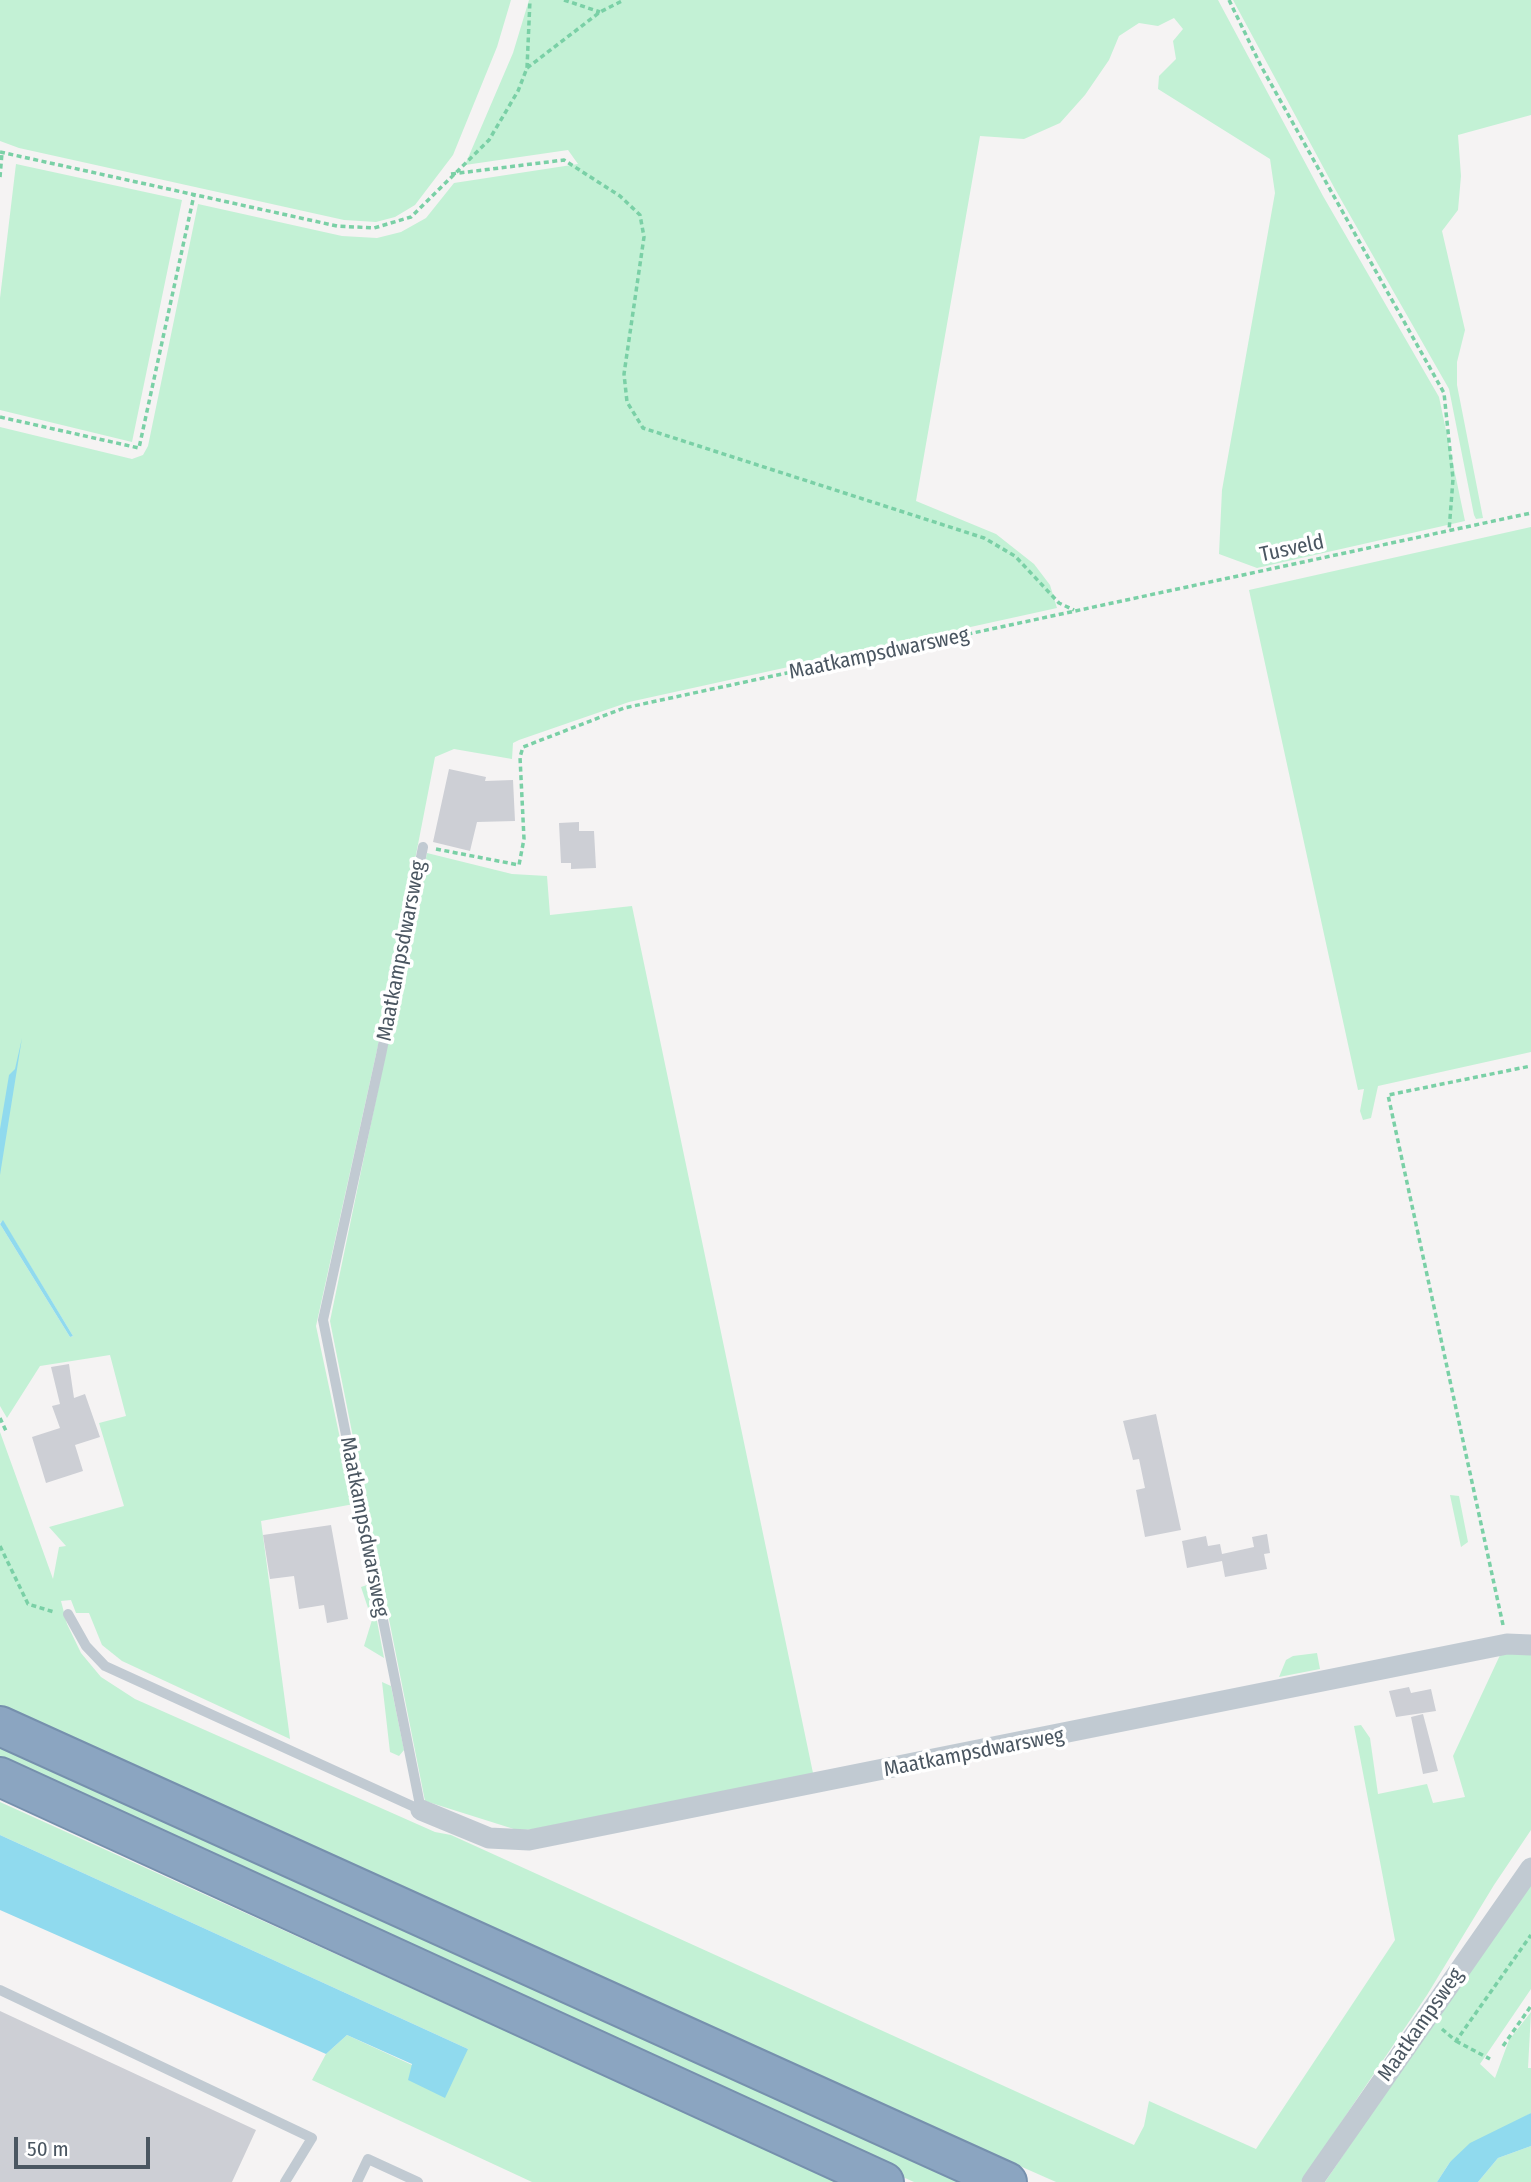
<!DOCTYPE html>
<html>
<head>
<meta charset="utf-8">
<style>
  body { margin:0 }
  #map { position:relative; width:1531px; height:2182px; overflow:hidden; background:#f5f3f3; font-family:"Fira Sans Condensed",sans-serif }
  canvas { display:block }
  .scale { position:absolute; left:14px; top:2137px; width:136px; height:32px; box-sizing:border-box; border:4px solid #4a5661; border-top:0; padding-left:9px; font-size:21px; line-height:24px; white-space:nowrap; color:#4a5661; -webkit-text-stroke:5px #fff; paint-order:stroke }
</style>
</head>
<body>
<div id="map">
<canvas width="1531" height="2182"></canvas>
<div class="scale">50 m</div>
</div>
<script>
const ctx = document.querySelector('canvas').getContext('2d');
ctx.lineJoin = 'round';
function paint(path, color) { ctx.fillStyle = color; ctx.fill(path, 'evenodd'); }
const poly = rows => new Path2D(rows.map(r => 'M' + r).join(''));
function trace(path, color, width, dash) { ctx.strokeStyle = color; ctx.lineWidth = width; ctx.lineCap = dash ? 'butt' : 'round'; ctx.setLineDash(dash || []); ctx.stroke(path); }
function label(font, color, halo, rows, align = 'center') {
  ctx.font = font + ' "Fira Sans Condensed",sans-serif'; ctx.lineWidth = 7; ctx.setLineDash([]); ctx.textBaseline = 'middle'; ctx.strokeStyle = halo; ctx.fillStyle = color; for (const [text, x, y, turn = 0] of rows) {
    ctx.save(); ctx.translate(x, y); ctx.rotate((+turn || 0) * Math.PI / 180); ctx.textAlign = isNaN(turn) ? turn : align; if (halo) ctx.strokeText(text, 0, 0); ctx.fillText(text, 0, 0); ctx.restore();
  }
}
const green = poly([
  [0,0,511,0,497,47,453,155,415,205,395,217,376,222,344,220,19,148,0,141],
  [529,0,1218,0,1323,196,1439,397,1465,521,1257,568,1219,554,1222,490,1275,193,1270,159,1158,89,1159,76,1176,59,1173,41,1183,29,1174,18,1158,26,1139,23,1119,36,1109,60,1085,95,1060,123,1024,139,980,136,916,501,996,534,1034,564,1050,585,1057,608,629,702,519,740,513,743,512,759,454,749,435,757,385,1014,316,1326,354,1504,261,1521,290,1739,122,1661,102,1645,89,1613,76,1613,71,1600,61,1601,67,1624,81,1653,101,1677,135,1699,435,1832,451,1835,1134,2145,1144,2126,1149,2101,1256,2149,1395,1940,1354,1726,1361,1725,1370,1738,1378,1794,1427,1784,1433,1803,1465,1797,1453,1756,1501,1653,1531,1649,1531,1830,1494,1885,1427,1995,1301,2182,1056,2182,705,2027,0,1705,0,1432,53,1579,59,1547,66,1546,49,1527,124,1506,99,1423,126,1416,110,1355,40,1366,7,1418,0,1406,0,1224,70,1337,73,1336,3,1221,0,1223,0,427,132,459,143,455,148,446,198,204,342,236,377,238,401,232,426,218,454,183,578,164,568,150,465,165,513,53],
  [1233,0,1531,0,1531,115,1458,135,1461,176,1458,210,1442,231,1465,330,1457,362,1457,385,1483,518,1476,519,1474,515,1449,389,1335,189],
  [16,164,182,200,132,442,0,410,0,298],
  [1531,527,1531,1052,1378,1086,1371,1118,1363,1120,1360,1111,1364,1089,1358,1090,1249,590],
  [427,853,512,874,547,876,550,915,632,906,813,1773,539,1829,517,1830,425,1801,330,1321],
  [1450,1495,1459,1496,1468,1542,1461,1547],
  [370,1584,384,1658,364,1646,372,1620,361,1587],
  [1317,1653,1320,1669,1279,1677,1286,1660,1293,1656],
  [382,1682,391,1686,404,1750,399,1756,390,1752],
  [0,1736,979,2182,914,2182,673,2075,0,1767],
  [0,1802,634,2089,840,2182,532,2182,312,2080,326,2054,347,2035,412,2065,468,2049,0,1835],
  [1531,1877,1531,1989,1480,2064,1495,2078,1509,2040,1531,2012,1528,2068,1531,2068,1531,2113,1450,2162,1437,2182,1325,2182],
  [1531,2146,1531,2182,1478,2182,1498,2158]
]);
const water = poly([
  [22,1038,0,1175,0,1129,9,1075,15,1069],
  [3,1220,73,1336,70,1337,0,1224],
  [0,1835,468,2049,445,2098,408,2080,412,2064,347,2035,326,2054,0,1910],
  [1531,2113,1531,2146,1498,2158,1478,2182,1437,2182,1450,2162,1470,2143]
]);
const building = poly([
  [449,769,486,777,485,781,513,780,515,821,477,822,470,851,433,842],
  [579,822,579,831,594,831,596,868,571,869,571,863,561,863,559,823],
  [69,1364,74,1398,85,1394,100,1437,75,1445,83,1471,46,1483,32,1437,60,1428,52,1406,60,1404,51,1367],
  [1156,1414,1181,1530,1145,1537,1136,1490,1145,1488,1139,1459,1133,1460,1123,1421],
  [331,1525,348,1619,327,1623,324,1605,299,1609,294,1576,270,1579,263,1535],
  [1267,1534,1270,1553,1264,1554,1267,1569,1225,1577,1222,1561,1187,1568,1182,1541,1206,1536,1208,1546,1220,1544,1222,1554,1254,1547,1252,1537],
  [1409,1687,1411,1693,1431,1689,1436,1711,1396,1717,1389,1691],
  [1423,1714,1438,1771,1423,1774,1411,1717],
  [0,2011,256,2130,232,2182,0,2182]
]);
const path = poly([
  [564,0,600,12],
  [1229,0,1261,66,1444,393,1453,479,1449,531],
  [527,68,600,12,624,0],
  [0,152,337,226,374,228,411,217,489,140,518,91,527,68,530,0],
  [451,174,564,160,620,196,640,215,644,237,624,374,627,402,643,428,984,538,1015,556,1059,603,1074,610],
  [0,177,2,153],
  [0,417,139,448,194,195],
  [436,849,519,865,524,839,520,757,523,747,624,708,1531,513],
  [0,1418,7,1433],
  [0,1546,28,1604,54,1612],
  [1503,1625,1388,1095,1531,1066],
  [1442,2029,1456,2041,1531,1935],
  [1456,2041,1490,2059],
  [1503,2046,1531,2006]
]);
const service = poly([
  [68,1614,86,1646,105,1666,421,1810],
  [421,1810,323,1320,381,1055,423,847],
  [0,1990,312,2138,285,2182],
  [357,2182,368,2159,418,2182]
]);
const minor = poly([
  [421,1810,489,1838,529,1840,1507,1644,1531,1645],
  [1312,2182,1531,1868]
]);
const motorway = poly([
  [0,1726,1007,2182],
  [0,1777,884,2182]
]);
const streetNames = [
  ["Tusveld",1292,549,-12],
  ["Maatkampsdwarsweg",879,654,-12],
  ["Maatkampsdwarsweg",402,951,-79],
  ["Maatkampsdwarsweg",364,1527,79],
  ["Maatkampsdwarsweg",974,1753,-11],
  ["Maatkampsweg",1421,2025,-55]
];
paint(green, '#c3f1d5');
paint(water, '#90daee');
paint(building, '#cdcfd5');
trace(motorway, '#7690ad', 42);
trace(path, '#7ad0a6', 3.5, [5, 3.5]);
trace(service, '#c1cad2', 10);
trace(minor, '#c1cad2', 21);
trace(motorway, '#8ba5c1', 38);
label('21px', '#4a5661', '#fff', streetNames);
</script>
</body>
</html>
